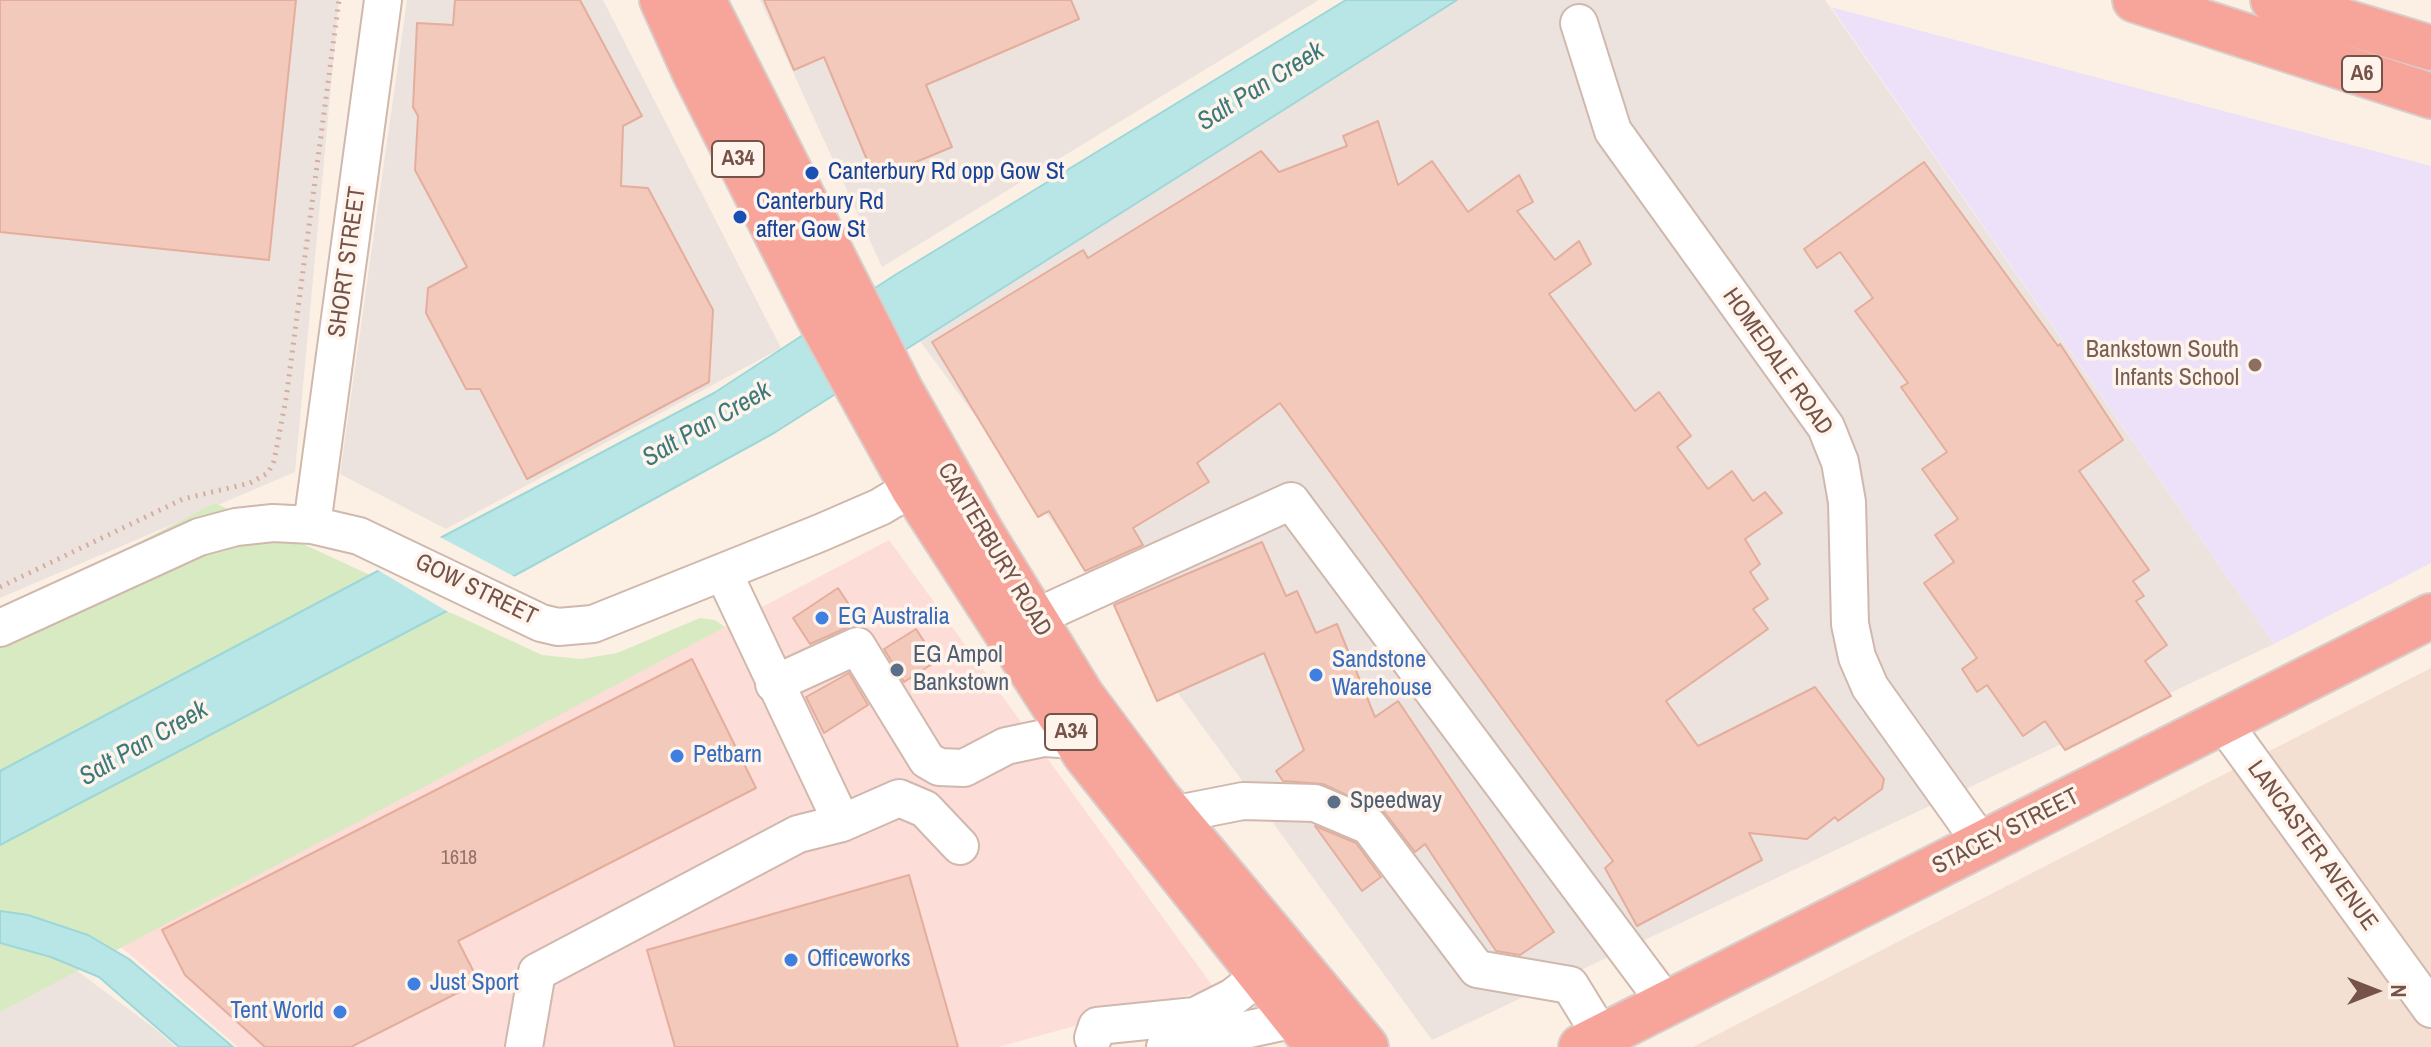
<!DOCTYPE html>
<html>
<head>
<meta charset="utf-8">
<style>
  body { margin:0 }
  #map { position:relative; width:2431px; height:1047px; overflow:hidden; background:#fcf0e4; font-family:"Archivo Narrow",sans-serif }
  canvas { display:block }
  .north { position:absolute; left:2335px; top:951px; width:80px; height:80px; -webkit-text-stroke:6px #fff4eb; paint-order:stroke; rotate:90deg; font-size:22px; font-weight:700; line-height:32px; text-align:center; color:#755349 }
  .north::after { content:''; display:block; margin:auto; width:28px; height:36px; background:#755349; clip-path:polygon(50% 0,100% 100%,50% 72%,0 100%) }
</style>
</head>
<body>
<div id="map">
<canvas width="2431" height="1047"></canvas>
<div class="north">N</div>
</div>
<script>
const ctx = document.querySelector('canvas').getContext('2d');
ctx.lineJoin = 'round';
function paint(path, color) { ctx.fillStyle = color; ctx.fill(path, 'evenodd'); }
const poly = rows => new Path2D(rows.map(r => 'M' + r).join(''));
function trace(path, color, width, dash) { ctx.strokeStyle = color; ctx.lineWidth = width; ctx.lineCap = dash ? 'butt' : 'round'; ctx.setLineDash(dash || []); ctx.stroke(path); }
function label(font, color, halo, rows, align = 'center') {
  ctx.font = font + ' "Archivo Narrow",sans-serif'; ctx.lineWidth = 7; ctx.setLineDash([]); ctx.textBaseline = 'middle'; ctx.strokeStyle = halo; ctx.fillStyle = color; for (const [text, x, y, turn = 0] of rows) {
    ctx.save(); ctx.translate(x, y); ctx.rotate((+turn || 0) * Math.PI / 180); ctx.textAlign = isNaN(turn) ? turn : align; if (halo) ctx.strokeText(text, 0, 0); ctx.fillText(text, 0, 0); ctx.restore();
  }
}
const residential = poly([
  [2431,668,2431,1047,1693,1047]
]);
const commercial = poly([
  [889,540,1214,988,998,1047,238,1047,120,946]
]);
const industrial = poly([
  [0,0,339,0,295,472,0,598],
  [407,0,603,0,781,348,446,529,340,474],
  [760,0,1319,0,882,267],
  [1447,0,1825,0,2274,644,1432,1040,915,334],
  [76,970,154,1028,176,1047,0,1047,0,1012]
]);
const education = poly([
  [1831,7,2431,166,2431,563,2274,644]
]);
const green = poly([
  [215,503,542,655,581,659,617,653,700,618,715,620,725,627,0,1012,0,614]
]);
const water = poly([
  [1346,0,1457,0,774,433,523,571,0,845,0,771,714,393,895,275,1346,0],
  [0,911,28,915,88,935,129,959,233,1047,179,1047,99,977,51,957,0,943,0,911]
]);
const pier = poly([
  [438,536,517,578,450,613,376,569]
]);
const building = poly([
  [0,0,296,0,269,260,0,232,0,0],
  [455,0,580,0,642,116,623,126,621,186,648,188,713,310,709,382,527,479,480,389,466,389,426,313,428,288,467,267,415,170,418,116,413,107,417,23,453,25,455,0],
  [764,0,1071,0,1079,19,926,85,952,147,875,179,824,57,794,70,764,0],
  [1378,121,1398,185,1432,161,1468,212,1519,175,1533,202,1517,211,1555,260,1579,241,1591,264,1549,294,1635,411,1659,392,1691,436,1677,447,1708,489,1732,471,1753,501,1765,492,1782,513,1745,539,1760,564,1750,572,1768,599,1753,609,1768,629,1666,701,1698,746,1815,687,1884,779,1882,789,1838,821,1835,817,1807,839,1749,833,1762,860,1637,926,1605,868,1613,861,1280,403,1197,463,1209,482,1133,528,1143,545,1085,571,1049,511,1038,517,932,342,1083,250,1088,258,1261,151,1279,172,1347,146,1343,136,1378,121],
  [1924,162,2058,346,2060,344,2123,440,2079,471,2149,570,2133,581,2144,596,2136,601,2167,645,2145,661,2171,696,2065,750,2045,721,2023,736,1987,685,1977,692,1962,669,1977,658,1924,583,1954,562,1935,535,1958,519,1922,469,1947,452,1901,387,1908,383,1855,311,1873,298,1840,252,1817,268,1804,249,1924,162],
  [1262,542,1286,596,1297,591,1316,633,1337,624,1375,717,1398,701,1554,932,1520,955,1496,951,1425,844,1415,852,1385,813,1323,784,1283,781,1276,771,1304,750,1264,653,1157,701,1114,605,1262,542],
  [838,588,863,626,848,627,810,644,793,618,838,588],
  [916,629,937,661,904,682,884,649,916,629],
  [692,659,756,788,458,941,479,982,351,1047,265,1047,185,975,162,930,692,659],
  [849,673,868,705,824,733,806,697,849,673],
  [1315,826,1356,843,1381,877,1362,891,1315,826],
  [909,875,958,1047,675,1047,647,950,909,875]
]);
const path = poly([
  [0,587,183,499,250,483,268,473,274,461,286,399,339,0]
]);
const minor = poly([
  [1579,23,1613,131,1826,427,1840,462,1847,502,1850,624,1857,657,1870,687,1982,844],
  [312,525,383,0],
  [724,574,842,823,899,798,925,809,960,846],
  [1034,618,1291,501,1666,1003],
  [0,628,199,537,236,527,273,523,312,525,359,536,541,623,558,627,593,624,820,533,880,507,937,473],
  [774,684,857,646,927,760,939,767,964,768,1006,746,1044,738,1076,740],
  [2222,721,2431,1009],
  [1172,815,1243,801,1315,803,1369,826,1477,969,1570,985,1608,1047],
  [1093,1038,1097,1026,1195,1016,1233,997,1261,975],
  [524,1047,537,972,798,834,842,823],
  [1165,1047,1296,1019]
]);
const highway = poly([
  [662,0,694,71,818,316,913,488,1085,754,1318,1047],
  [703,0,900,389,983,535,1082,696,1158,798,1366,1047],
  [2135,0,2431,96],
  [2273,0,2431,48],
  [1581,1047,2431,616]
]);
const markers = [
  [812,173,8,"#1a4fb4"],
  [740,217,8,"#1a4fb4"],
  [2255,365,8,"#8d6e63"],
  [822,618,8,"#3f7fe0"],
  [897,670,8,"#5c6f8a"],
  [1316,675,8,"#3f7fe0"],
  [677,756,8,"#3f7fe0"],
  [1334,802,8,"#5c6f8a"],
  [791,960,8,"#3f7fe0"],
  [414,984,8,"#3f7fe0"],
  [340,1012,8,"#3f7fe0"]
];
const numberNames = [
  ["1618",459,859]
];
const shields = [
  [2362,74,40],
  [738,159,52],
  [1071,732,52]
];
const shieldNames = [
  ["A6",2362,74],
  ["A34",738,159],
  ["A34",1071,732]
];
const transitNames = [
  ["Canterbury Rd opp Gow St",828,173],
  ["Canterbury Rd",756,203],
  ["after Gow St",756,231]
];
const streetNames = [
  ["SHORT STREET",348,262,-82],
  ["HOMEDALE ROAD",1777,362,55],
  ["CANTERBURY ROAD",994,550,59],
  ["GOW STREET",476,590,26],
  ["STACEY STREET",2006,832,-27],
  ["LANCASTER AVENUE",2312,846,54]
];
const educationNames = [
  ["Bankstown South",2239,351],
  ["Infants School",2239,379]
];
const shopNames = [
  ["EG Australia",838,618],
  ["Sandstone",1332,661],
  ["Warehouse",1332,689],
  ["Petbarn",693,756],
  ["Officeworks",807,960],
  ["Just Sport",430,984],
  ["Tent World",324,1012,"right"]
];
const serviceNames = [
  ["EG Ampol",913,656],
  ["Bankstown",913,684],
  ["Speedway",1350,802]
];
const waterNames = [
  ["Salt Pan Creek",1261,87,-32],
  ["Salt Pan Creek",707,425,-30],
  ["Salt Pan Creek",144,744,-30]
];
paint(residential, '#f4e0d2');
paint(commercial, '#fdddd8');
paint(industrial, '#ece3df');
paint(education, '#ede1f9');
paint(green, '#d8eac2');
paint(water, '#b8e6e6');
trace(water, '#9ed7d8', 2);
paint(pier, '#fcf0e4');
paint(building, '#f2c9bb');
trace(building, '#e5ad9b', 2);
trace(minor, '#d0b8ad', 40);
trace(highway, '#d8cfcc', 48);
trace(path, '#d7ac9e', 5, [2, 6]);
trace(minor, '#fff', 36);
trace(highway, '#f7a59a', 44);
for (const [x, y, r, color] of markers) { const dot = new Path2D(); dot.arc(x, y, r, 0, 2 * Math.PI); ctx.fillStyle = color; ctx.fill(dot); trace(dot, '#fff4eb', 3); }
label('20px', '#947066', null, numberNames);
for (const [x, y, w] of shields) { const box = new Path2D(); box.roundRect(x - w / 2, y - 18, w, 36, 6); ctx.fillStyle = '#fff4eb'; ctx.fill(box); trace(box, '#755349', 2); }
label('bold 22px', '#755349', null, shieldNames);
label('24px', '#164399', '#fff4eb', transitNames, 'left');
label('24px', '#755349', '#fff4eb', streetNames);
label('24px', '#785e54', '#fff4eb', educationNames, 'right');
label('24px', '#366cbe', '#fff4eb', shopNames, 'left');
label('24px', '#4e5e75', '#fff4eb', serviceNames, 'left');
label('italic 26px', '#3c797b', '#fff4eb', waterNames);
</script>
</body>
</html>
